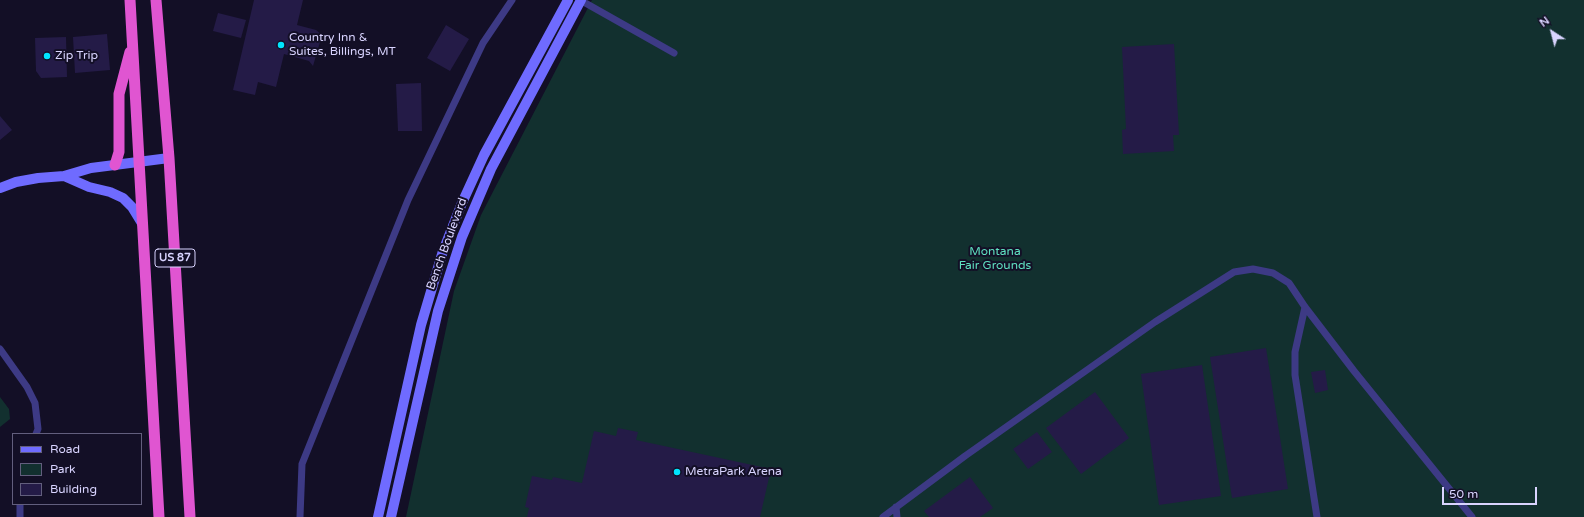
<!DOCTYPE html>
<html>
<head>
<meta charset="utf-8">
<style>
  body { margin:0 }
  #map { position:relative; width:1584px; height:517px; overflow:hidden; background:#130f26; font-family:"Varela Round",sans-serif }
  canvas { display:block }
  .legend { position:absolute; left:12px; top:433px; width:130px; height:72px; box-sizing:border-box; background:#130f26; border:1px solid #625e7d; margin:0; padding:5px 7px; list-style:none; font-size:12px; color:#d9d4ff }
  .legend li { display:flex; align-items:center; gap:8px; height:20px }
  .legend b { width:20px; border:1px solid #625e7d }
  .north { position:absolute; left:1532px; top:12px; width:40px; height:40px; -webkit-text-stroke:3px #130f26; paint-order:stroke; rotate:324deg; font-size:11px; font-weight:700; line-height:16px; text-align:center; color:#d9d4ff }
  .north::after { content:''; display:block; margin:auto; width:14px; height:18px; background:#d9d4ff; clip-path:polygon(50% 0,100% 100%,50% 72%,0 100%) }
  .scale { position:absolute; left:1442px; top:487px; width:95px; height:18px; box-sizing:border-box; border:2px solid #d9d4ff; border-top:0; padding-left:5px; font-size:12px; line-height:14px; white-space:nowrap; color:#d9d4ff; -webkit-text-stroke:3px #130f26; paint-order:stroke }
</style>
</head>
<body>
<div id="map">
<canvas width="1584" height="517"></canvas>
<ul class="legend">
<li><b style="height:5px;background:#6f6bff"></b>Road</li>
<li><b style="height:11px;background:#12302f"></b>Park</li>
<li><b style="height:11px;background:#241b47"></b>Building</li>
</ul>
<div class="north">N</div>
<div class="scale">50 m</div>
</div>
<script>
const ctx = document.querySelector('canvas').getContext('2d');
ctx.lineJoin = 'round';
function paint(path, color) { ctx.fillStyle = color; ctx.fill(path, 'evenodd'); }
const poly = rows => new Path2D(rows.map(r => 'M' + r).join(''));
function trace(path, color, width, dash) { ctx.strokeStyle = color; ctx.lineWidth = width; ctx.lineCap = dash ? 'butt' : 'round'; ctx.setLineDash(dash || []); ctx.stroke(path); }
function label(font, color, halo, rows, align = 'center') {
  ctx.font = font + ' "Varela Round",sans-serif'; ctx.lineWidth = 4; ctx.setLineDash([]); ctx.textBaseline = 'middle'; ctx.strokeStyle = halo; ctx.fillStyle = color; for (const [text, x, y, turn = 0] of rows) {
    ctx.save(); ctx.translate(x, y); ctx.rotate((+turn || 0) * Math.PI / 180); ctx.textAlign = isNaN(turn) ? turn : align; if (halo) ctx.strokeText(text, 0, 0); ctx.fillText(text, 0, 0); ctx.restore();
  }
}
const green = poly([
  [592,0,1584,0,1584,517,406,517,454,291,481,215],
  [0,397,9,409,10,419,0,427]
]);
const building = poly([
  [254,0,303,0,297,25,316,30,322,35,313,66,309,61,284,54,276,87,258,82,255,95,233,90],
  [218,13,246,20,241,38,213,31],
  [446,25,469,39,450,71,427,58],
  [107,34,110,70,75,73,73,37],
  [66,37,67,77,41,78,36,71,35,38],
  [1174,44,1179,135,1173,135,1174,151,1123,154,1122,130,1126,129,1122,47],
  [421,83,422,131,398,131,396,84],
  [0,116,12,130,0,140],
  [1266,348,1288,489,1232,498,1210,357],
  [1202,365,1221,496,1159,505,1141,374],
  [1325,370,1328,390,1315,393,1311,372],
  [1095,392,1129,438,1081,474,1046,428],
  [618,428,638,432,636,440,771,469,760,517,527,517,529,508,525,507,532,476,552,480,553,477,582,483,594,431,616,436],
  [1037,432,1052,452,1028,469,1013,449],
  [970,477,993,508,980,517,929,517,924,511]
]);
const service = poly([
  [580,0,674,53],
  [1305,307,1295,352,1295,375,1317,517],
  [0,349,27,387,35,403,38,429,36,434],
  [20,504,20,517],
  [896,507,897,517],
  [300,517,302,464,408,200,483,43,512,0],
  [883,517,965,456,1155,322,1234,272,1253,269,1273,273,1289,283,1305,307,1354,371,1472,517]
]);
const secondary = poly([
  [64,176,89,187,110,192,123,198,132,207,143,225],
  [0,188,16,182,38,178,64,176,91,168,169,158],
  [378,517,421,325,443,251,462,203,484,155,568,0],
  [391,517,438,311,462,237,491,169,581,0]
]);
const trunk = poly([
  [130,0,159,517],
  [156,0,169,158,190,517],
  [115,165,119,152,119,94,130,52]
]);
const markers = [
  [281,45,4,"#00e5ff"],
  [47,56,4,"#00e5ff"],
  [677,472,4,"#00e5ff"]
];
const shields = [
  [175,258,40]
];
const shieldNames = [
  ["US 87",175,258]
];
const poiNames = [
  ["Country Inn &",289,38],
  ["Suites, Billings, MT",289,52],
  ["Zip Trip",55,56],
  ["MetraPark Arena",685,472]
];
const streetNames = [
  ["Bench Boulevard",447,244,-70]
];
const parkNames = [
  ["Montana",995,252],
  ["Fair Grounds",995,266]
];
paint(green, '#12302f');
paint(building, '#241b47');
trace(service, '#3d3a85', 7);
trace(secondary, '#6f6bff', 10);
trace(trunk, '#e055d1', 11);
for (const [x, y, r, color] of markers) { const dot = new Path2D(); dot.arc(x, y, r, 0, 2 * Math.PI); ctx.fillStyle = color; ctx.fill(dot); trace(dot, '#130f26', 1.5); }
for (const [x, y, w] of shields) { const box = new Path2D(); box.roundRect(x - w / 2, y - 9, w, 18, 3); ctx.fillStyle = '#130f26'; ctx.fill(box); trace(box, '#d9d4ff', 1); }
label('bold 11px', '#d9d4ff', null, shieldNames);
label('12px', '#d9d4ff', '#130f26', poiNames, 'left');
label('12px', '#d9d4ff', '#130f26', streetNames);
label('12px', '#5fe0c0', '#130f26', parkNames);
</script>
</body>
</html>
